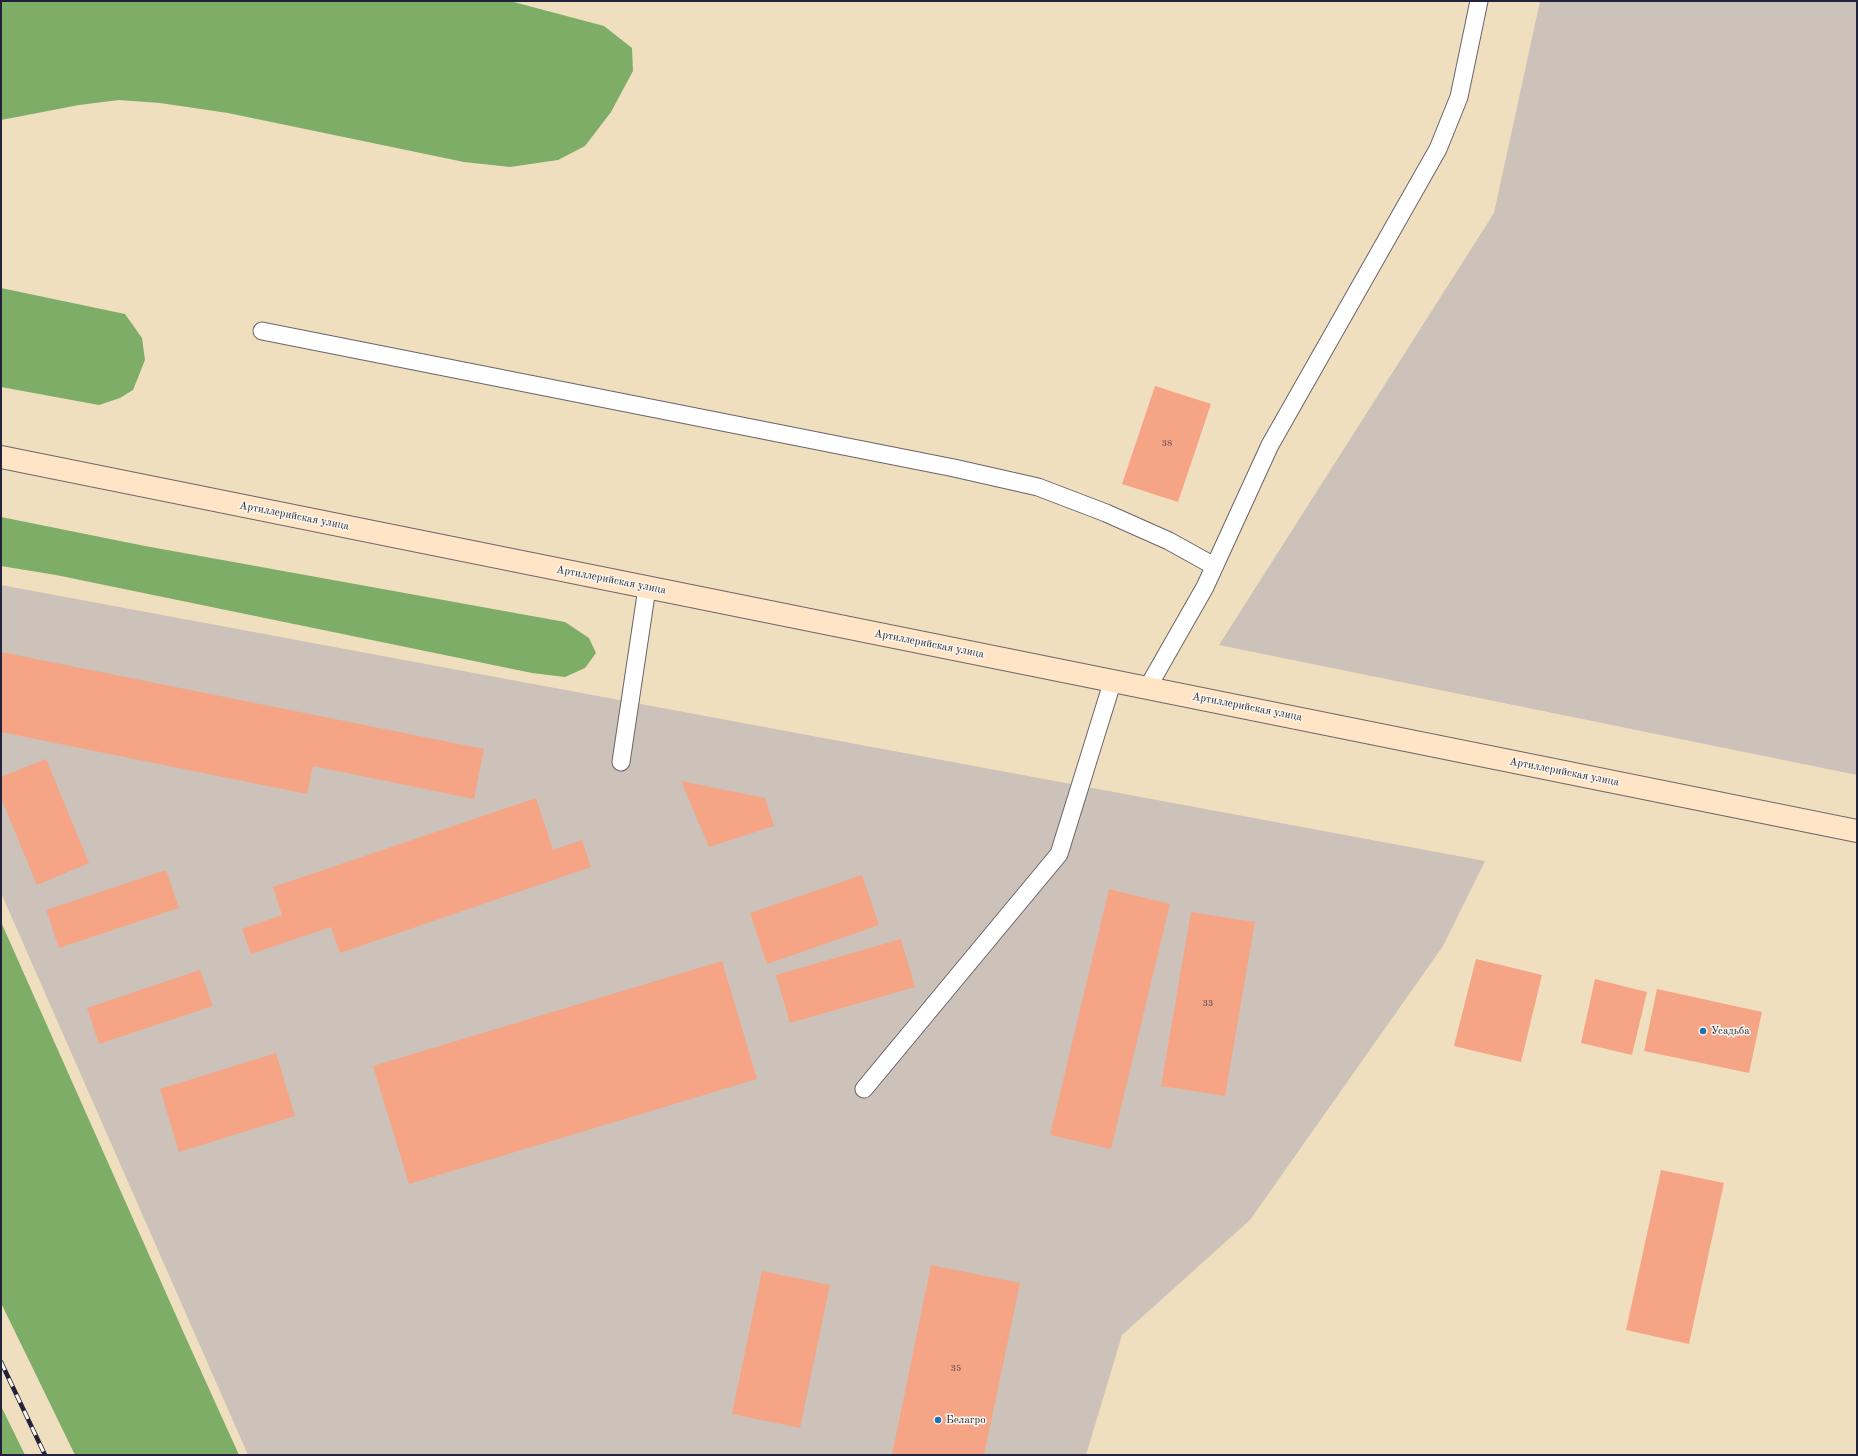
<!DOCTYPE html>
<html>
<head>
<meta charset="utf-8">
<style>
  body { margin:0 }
  #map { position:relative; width:1858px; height:1456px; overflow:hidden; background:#f0dfbe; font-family:"Old Standard TT",serif }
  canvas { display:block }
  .frame { position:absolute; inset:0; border:2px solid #22223b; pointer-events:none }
</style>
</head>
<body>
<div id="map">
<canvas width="1858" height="1456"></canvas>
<div class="frame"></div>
</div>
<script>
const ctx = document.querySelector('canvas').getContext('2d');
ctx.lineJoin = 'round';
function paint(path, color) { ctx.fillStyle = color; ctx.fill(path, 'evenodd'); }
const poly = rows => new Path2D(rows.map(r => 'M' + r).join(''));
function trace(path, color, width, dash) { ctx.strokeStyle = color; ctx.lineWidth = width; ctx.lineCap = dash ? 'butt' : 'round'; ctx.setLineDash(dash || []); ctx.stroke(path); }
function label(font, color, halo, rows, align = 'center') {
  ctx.font = font + ' "Old Standard TT",serif'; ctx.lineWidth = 3; ctx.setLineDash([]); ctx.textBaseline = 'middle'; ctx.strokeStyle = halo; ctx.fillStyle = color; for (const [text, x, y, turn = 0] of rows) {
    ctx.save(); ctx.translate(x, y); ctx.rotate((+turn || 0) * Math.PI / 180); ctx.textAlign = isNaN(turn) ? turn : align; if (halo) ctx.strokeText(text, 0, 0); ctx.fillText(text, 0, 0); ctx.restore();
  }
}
const industrial = poly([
  [1540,1,1857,1,1857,775,1219,645,1494,213],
  [1,585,1485,861,1443,946,1250,1220,1122,1335,1086,1455,248,1455,1,893]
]);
const forest = poly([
  [1,1,510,1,604,26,632,48,633,71,611,112,585,146,558,160,510,167,464,162,228,113,160,103,119,100,79,105,1,120],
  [1,288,125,314,142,338,145,360,133,390,120,398,99,405,1,387],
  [1,517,145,546,565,622,589,638,596,653,585,668,565,677,532,673,56,575,1,566],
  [1,922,186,1338,239,1455,75,1455,1,1303],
  [1,1406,25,1455,1,1455]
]);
const building = poly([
  [1155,386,1211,404,1178,502,1122,484],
  [1,652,484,749,474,799,313,766,307,794,1,732],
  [46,759,89,863,37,885,1,798,1,777],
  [681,781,765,798,774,826,709,847],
  [536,798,553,850,582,840,591,867,340,953,331,927,251,954,242,929,282,915,273,887],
  [166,870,179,908,59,948,46,910],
  [862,875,879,925,767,964,750,913],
  [1109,889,1170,904,1111,1149,1050,1135],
  [1191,912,1255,922,1225,1096,1161,1086],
  [901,939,915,987,790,1023,776,975],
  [1476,959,1542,975,1521,1062,1454,1046],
  [722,961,757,1079,409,1184,373,1066],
  [200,970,213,1006,99,1044,87,1008],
  [1595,979,1647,992,1632,1055,1581,1043],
  [1657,989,1762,1012,1749,1073,1644,1051],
  [276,1053,295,1116,179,1152,160,1089],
  [1661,1170,1724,1183,1689,1344,1626,1330],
  [931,1265,1020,1283,984,1455,892,1455],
  [762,1271,830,1285,800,1428,732,1414]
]);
const lane = poly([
  [262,331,954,468,1038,487,1106,513,1169,541,1214,566],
  [1148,687,1205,587,1270,445,1438,149,1459,97,1479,1],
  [621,762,647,588],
  [864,1089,1059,854,1113,680]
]);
const secondary = poly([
  [1,457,1857,831]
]);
const rail = poly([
  [1,1362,45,1455]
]);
const markers = [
  [1703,1031,4,"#1f6fb2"],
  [938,1420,4,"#1f6fb2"]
];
const numberNames = [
  ["38",1167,444],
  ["33",1208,1004],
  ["35",956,1369]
];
const streetNames = [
  ["Артиллерийская улица",294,516,11],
  ["Артиллерийская улица",611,580,11],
  ["Артиллерийская улица",929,644,11],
  ["Артиллерийская улица",1247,707,11],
  ["Артиллерийская улица",1564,772,11]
];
const poiNames = [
  ["Усадьба",1711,1031],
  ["Белагро",946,1420]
];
paint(industrial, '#ccc2b9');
paint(forest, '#7dad67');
paint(building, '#f6a486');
trace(lane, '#6a6469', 19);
trace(secondary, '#6a6469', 24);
trace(lane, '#fff', 17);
trace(secondary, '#ffe4c6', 22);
trace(rail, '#22223b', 4.5);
trace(rail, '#fbf7ec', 3, [9]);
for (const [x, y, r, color] of markers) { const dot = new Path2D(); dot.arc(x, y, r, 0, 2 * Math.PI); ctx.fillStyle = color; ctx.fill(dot); trace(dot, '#fbf7ec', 1.5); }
label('9px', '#57424e', null, numberNames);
label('11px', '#22223b', '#fbf7ec', streetNames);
label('11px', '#22223b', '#fbf7ec', poiNames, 'left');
</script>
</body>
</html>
